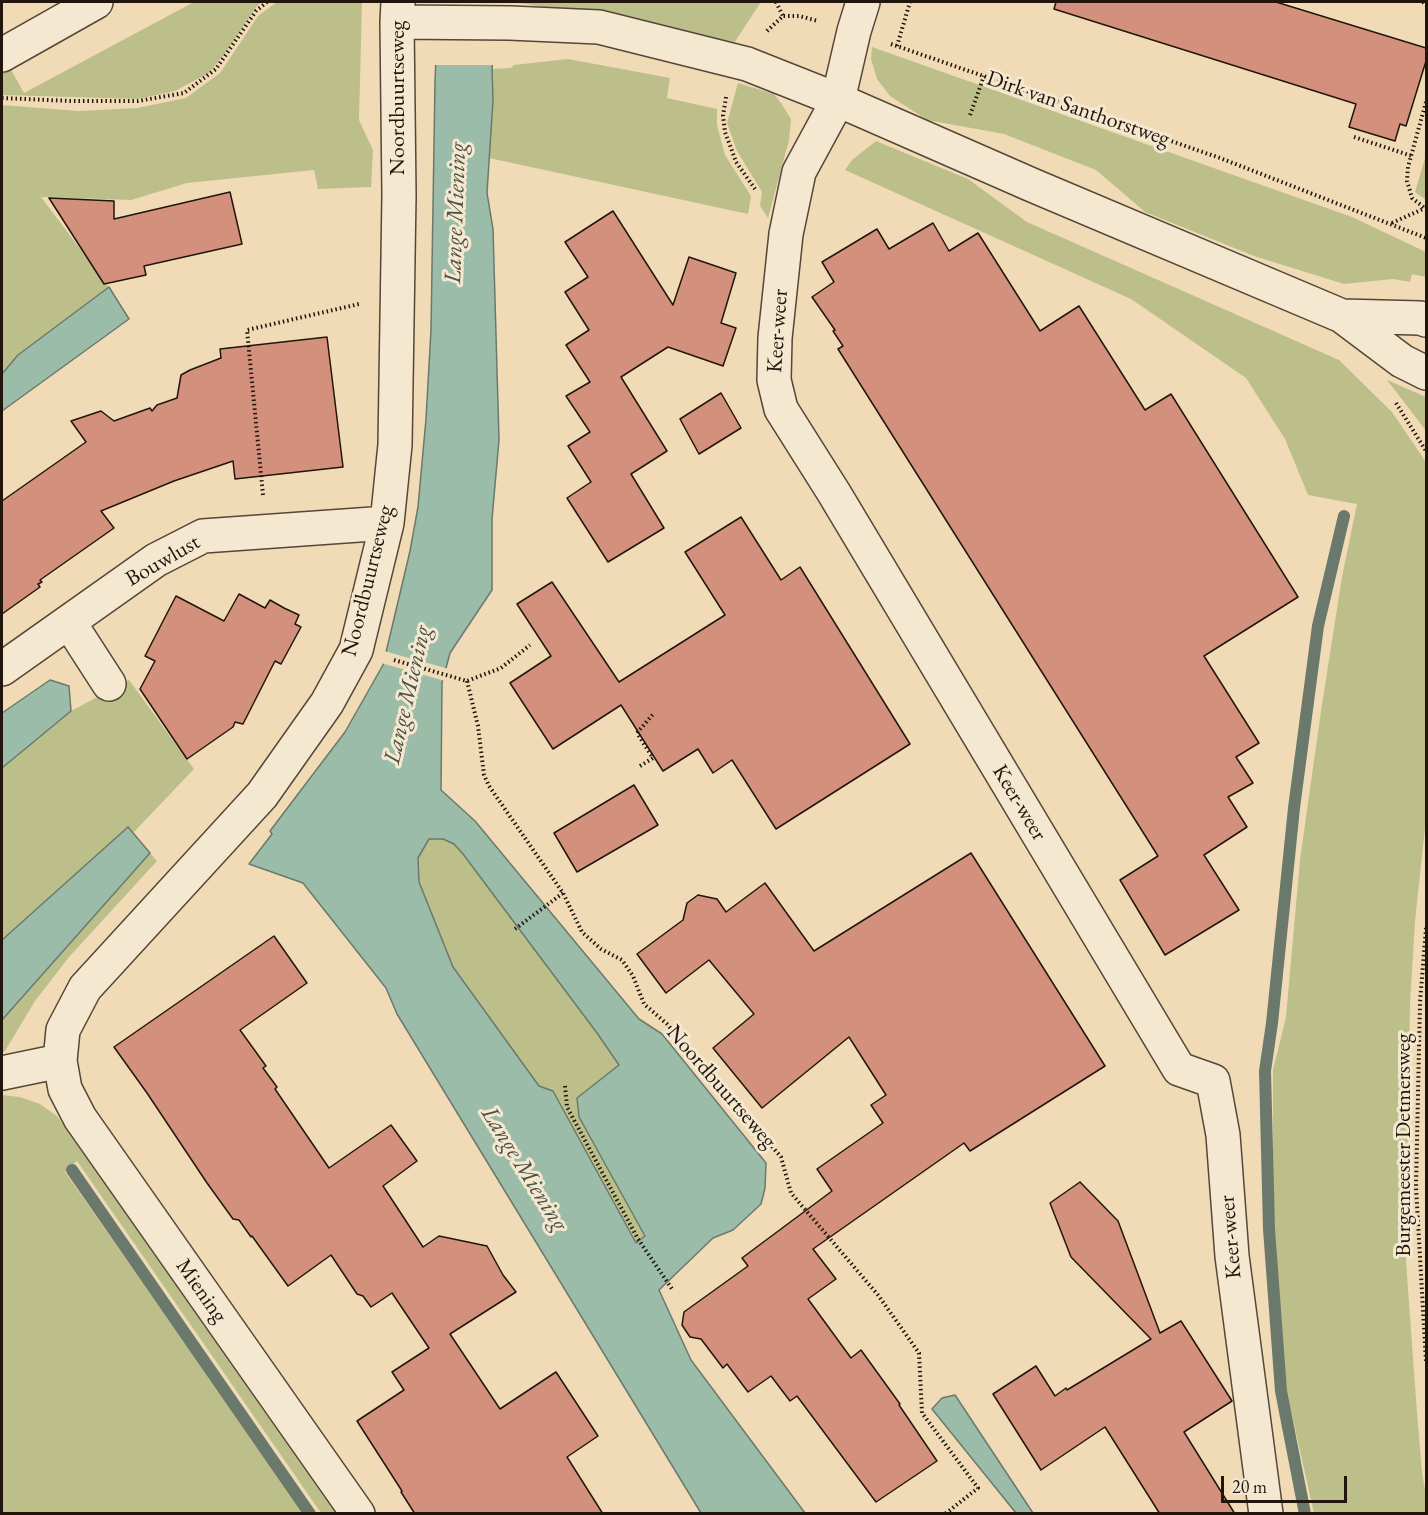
<!DOCTYPE html>
<html>
<head>
<meta charset="utf-8">
<style>
  body { margin:0 }
  #map { position:relative; width:1428px; height:1515px; overflow:hidden; background:#f0dbb6; font-family:"EB Garamond",serif }
  canvas { display:block }
  .frame { position:absolute; inset:0; border:3px solid #21150d; pointer-events:none }
  .scale { position:absolute; left:1221px; top:1476px; width:126px; height:27px; box-sizing:border-box; border:3px solid #21150d; border-top:0; padding-left:8px; font-size:18px; line-height:21px; white-space:nowrap; color:#21150d; -webkit-text-stroke:4px #f5e8d0; paint-order:stroke }
</style>
</head>
<body>
<div id="map">
<canvas width="1428" height="1515"></canvas>
<div class="frame"></div>
<div class="scale">20 m</div>
</div>
<script>
const ctx = document.querySelector('canvas').getContext('2d');
ctx.lineJoin = 'round';
function paint(path, color) { ctx.fillStyle = color; ctx.fill(path, 'evenodd'); }
const poly = rows => new Path2D(rows.map(r => 'M' + r).join(''));
function trace(path, color, width, dash) { ctx.strokeStyle = color; ctx.lineWidth = width; ctx.lineCap = dash ? 'butt' : 'round'; ctx.setLineDash(dash || []); ctx.stroke(path); }
function label(font, color, halo, rows, align = 'center') {
  ctx.font = font + ' "EB Garamond",serif'; ctx.lineWidth = 6; ctx.setLineDash([]); ctx.textBaseline = 'middle'; ctx.strokeStyle = halo; ctx.fillStyle = color; for (const [text, x, y, turn = 0] of rows) {
    ctx.save(); ctx.translate(x, y); ctx.rotate((+turn || 0) * Math.PI / 180); ctx.textAlign = isNaN(turn) ? turn : align; if (halo) ctx.strokeText(text, 0, 0); ctx.fillText(text, 0, 0); ctx.restore();
  }
}
const green = poly([
  [194,2,262,2,257,6,226,52,209,73,175,91,138,99,2,95,2,73,10,68,24,93],
  [277,2,362,2,359,120,373,150,371,187,318,189,314,170,187,183,131,200,41,197,109,287,18,355,2,374,2,105,78,111,137,108,186,98,220,73,258,16],
  [528,2,761,2,734,43,576,12,519,3],
  [872,47,1352,217,1426,252,1426,277,1412,274,1410,282,1393,279,1344,284,1254,256,1145,212,1096,170,1004,134,927,120,890,96,877,79,871,59],
  [568,59,670,78,667,98,717,109,717,125,725,155,751,196,748,214,489,158,493,100,492,69,511,68,514,65],
  [738,83,774,94,781,103,791,119,789,140,768,218,760,206,762,192,737,151,727,123],
  [876,141,968,179,1027,222,1339,360,1392,412,1426,462,1426,819,1415,921,1410,1004,1406,1261,1417,1413,1422,1472,1426,1496,1426,1513,1314,1513,1287,1393,1277,1281,1273,1187,1273,1070,1286,1017,1300,860,1321,711,1342,577,1357,504,1308,495,1285,439,1246,378,1131,299,845,170,852,160],
  [1426,155,1426,200,1415,192],
  [1387,380,1426,397,1426,432,1424,428],
  [129,680,194,769,133,833,128,828,2,940,2,768,71,711],
  [429,839,443,839,454,844,463,854,597,1033,619,1065,578,1098,579,1117,645,1236,635,1244,553,1091,539,1086,453,967,419,882,418,858],
  [150,853,157,861,69,957,35,1001,5,1051,2,1053,2,1020],
  [2,1095,20,1097,40,1104,57,1116,335,1513,321,1513,77,1161,65,1172,304,1513,2,1513]
]);
const water = poly([
  [438,2,499,2,492,69,493,100,487,193,493,229,499,440,492,519,492,590,450,653,442,683,441,790,475,821,639,1019,662,1034,766,1163,765,1188,761,1204,733,1230,713,1238,659,1290,691,1360,805,1513,701,1513,397,1014,386,988,303,883,249,864,272,834,270,831,345,732,383,665,410,551,418,507,426,419,431,330,435,81,438,2],
  [429,839,443,839,454,844,463,854,597,1033,619,1065,577,1098,579,1117,645,1236,636,1243,553,1091,539,1086,453,967,419,882,418,858,429,839],
  [109,287,129,319,2,411,2,374,18,355,109,287],
  [50,680,69,686,71,711,2,768,2,713,50,680],
  [128,827,150,853,2,1020,2,940,128,827],
  [955,1395,1033,1513,1016,1513,932,1409,942,1398,955,1395]
]);
const pier = poly([
  [435,2,502,2,496,65,432,65],
  [384,651,449,669,445,681,381,663]
]);
const stream = poly([
  [72,1170,310,1514],
  [1305,1514,1281,1391,1269,1229,1265,1071,1272,1023,1294,808,1318,626,1344,516]
]);
const building = poly([
  [1056,2,1276,2,1426,48,1426,61,1406,126,1400,124,1395,141,1349,127,1356,104,1054,9,1056,2],
  [230,192,242,244,144,266,146,275,104,284,49,198,114,201,114,219,230,192],
  [613,211,673,305,689,257,736,273,721,323,736,328,723,366,668,347,621,377,667,451,631,474,664,528,608,562,567,498,591,482,568,446,590,432,566,396,590,382,566,345,589,330,565,292,588,277,565,242,613,211],
  [933,223,949,251,978,233,1040,331,1079,306,1145,410,1171,394,1298,597,1204,656,1259,743,1236,757,1253,783,1228,797,1247,827,1204,855,1239,910,1165,955,1120,880,1158,856,838,349,843,346,833,331,835,330,812,297,834,282,822,262,877,229,889,249,933,223],
  [327,337,343,467,235,479,233,461,174,481,101,511,114,528,40,580,42,582,38,584,40,587,2,614,2,501,86,442,71,421,101,411,114,421,150,408,152,411,157,405,177,398,181,375,190,370,221,358,220,349,327,337],
  [721,393,741,428,699,454,680,419,721,393],
  [741,517,781,580,800,567,910,744,776,829,732,760,713,773,698,749,663,771,621,705,553,749,510,683,551,656,517,604,552,582,619,682,725,615,685,552,741,517],
  [239,594,265,608,270,600,284,608,299,615,295,624,301,627,281,664,275,661,243,724,235,722,233,727,187,759,140,689,155,661,145,656,176,596,224,621,239,594],
  [634,785,658,825,577,872,554,833,634,785],
  [971,853,1105,1066,970,1151,964,1143,813,1249,836,1279,808,1299,851,1358,861,1350,900,1404,899,1405,937,1461,876,1502,797,1396,790,1401,771,1376,748,1392,727,1364,723,1368,701,1339,690,1337,682,1325,684,1312,748,1266,742,1258,832,1191,817,1169,883,1123,871,1105,886,1095,849,1037,762,1108,713,1048,754,1014,709,960,666,993,637,954,683,920,687,903,698,895,717,899,726,912,765,883,814,951,971,853],
  [274,936,307,983,240,1030,266,1066,263,1068,277,1087,275,1089,329,1168,391,1125,417,1161,383,1186,423,1247,439,1236,487,1246,503,1275,516,1292,450,1334,500,1409,556,1372,598,1436,567,1457,603,1514,415,1514,401,1492,402,1491,357,1421,404,1390,392,1372,429,1348,392,1293,371,1307,363,1296,357,1294,331,1255,288,1286,252,1236,251,1237,239,1220,233,1219,207,1183,147,1093,114,1047,274,936],
  [1080,1182,1118,1221,1160,1333,1181,1321,1232,1401,1184,1432,1235,1514,1160,1514,1105,1427,1041,1470,993,1394,1036,1366,1055,1396,1066,1388,1067,1390,1151,1339,1071,1257,1050,1203,1080,1182]
]);
const path = poly([
  [776,2,783,16],
  [1423,2,1426,5],
  [767,31,783,16,799,16,818,21],
  [891,44,1220,158,1426,238],
  [897,46,910,2],
  [726,97,723,116,725,132,736,162,755,189],
  [2,98,71,101,138,101,184,93,216,69,256,11,267,2],
  [1426,102,1408,167,1407,181,1412,198,1426,209],
  [970,115,984,76],
  [1354,137,1412,156],
  [1392,223,1425,208],
  [1396,403,1426,451],
  [263,495,247,330,359,304],
  [394,660,467,681,501,668,530,645],
  [467,681,478,726,484,775,489,786,563,893,582,932,601,949,622,960,633,976,644,1004,667,1024,781,1157,791,1193,878,1295,919,1353,922,1413,978,1488,945,1514],
  [640,766,653,758,637,733,654,713],
  [1426,928,1420,1002,1416,1187,1426,1362],
  [515,929,563,893],
  [565,1086,567,1107,638,1239,672,1289]
]);
const minor = poly([
  [863,2,854,31,838,100,799,172,786,234,775,338,774,380,781,409,834,493,1179,1069,1213,1081,1223,1135,1232,1256,1266,1514],
  [397,22,510,23,599,27,747,64,838,100,1032,185,1342,316,1402,361,1426,373],
  [2,55,96,2],
  [1342,316,1420,318,1426,320],
  [69,622,109,684],
  [2,669,156,560,203,536,387,523],
  [2,1073,60,1061],
  [358,1514,80,1118,65,1089,60,1061,63,1030,85,988,262,795,327,703,356,650,387,523,395,445,399,195,397,22,398,2]
]);
const streetNames = [
  ["Noordbuurtseweg",398,98,-90],
  ["Dirk van Santhorstweg",1078,109,19],
  ["Keer-weer",778,331,-86],
  ["Bouwlust",163,561,-30],
  ["Noordbuurtseweg",368,581,-76],
  ["Keer-weer",1019,803,59],
  ["Noordbuurtseweg",721,1087,49],
  ["Burgemeester Detmersweg",1404,1145,-90],
  ["Keer-weer",1231,1237,-95],
  ["Miening",201,1291,55]
];
const waterNames = [
  ["Lange Miening",456,213,-88],
  ["Lange Miening",408,695,-77],
  ["Lange Miening",524,1169,58]
];
paint(green, '#bdbf8b');
paint(water, '#9bbca9');
trace(water, '#6a796b', 1.5);
paint(pier, '#f0dbb6');
trace(stream, '#6a796b', 12);
paint(building, '#d3917d');
trace(building, '#21150d', 1.5);
trace(minor, '#554637', 36);
trace(path, '#21150d', 4, [1.5, 3]);
trace(minor, '#f5e8d0', 33);
label('22px', '#21150d', '#f5e8d0', streetNames);
label('italic 24px', '#4c4f44', '#f5e8d0', waterNames);
</script>
</body>
</html>
